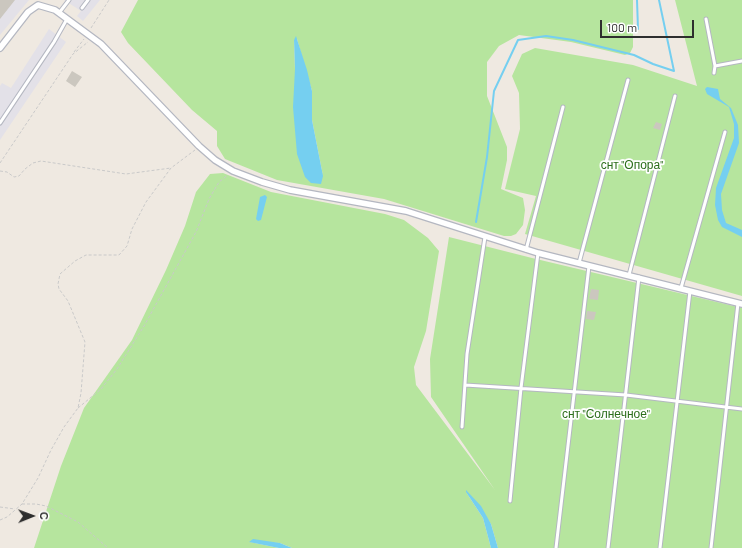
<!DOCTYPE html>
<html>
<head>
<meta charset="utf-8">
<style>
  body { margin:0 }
  #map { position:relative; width:742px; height:548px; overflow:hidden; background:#efe9e1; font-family:Barlow,sans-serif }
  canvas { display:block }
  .north { position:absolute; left:12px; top:496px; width:40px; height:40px; -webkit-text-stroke:3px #fff; paint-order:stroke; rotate:89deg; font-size:11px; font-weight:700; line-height:16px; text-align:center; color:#2e2e2e }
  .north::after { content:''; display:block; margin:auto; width:14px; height:18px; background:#2e2e2e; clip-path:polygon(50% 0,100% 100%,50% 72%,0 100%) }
  .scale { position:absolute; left:600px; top:20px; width:94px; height:18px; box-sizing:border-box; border:2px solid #2e2e2e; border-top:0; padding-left:5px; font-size:12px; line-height:14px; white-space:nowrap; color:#2e2e2e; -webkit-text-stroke:3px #fff; paint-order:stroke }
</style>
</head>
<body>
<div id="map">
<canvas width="742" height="548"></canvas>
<div class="north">С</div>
<div class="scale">100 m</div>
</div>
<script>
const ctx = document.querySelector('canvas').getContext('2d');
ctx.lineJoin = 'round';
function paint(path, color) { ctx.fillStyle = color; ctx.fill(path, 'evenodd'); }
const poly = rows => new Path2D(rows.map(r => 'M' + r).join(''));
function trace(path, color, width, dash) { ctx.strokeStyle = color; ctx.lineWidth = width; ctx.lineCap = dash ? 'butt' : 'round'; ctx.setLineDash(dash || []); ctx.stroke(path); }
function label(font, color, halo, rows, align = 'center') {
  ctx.font = font + ' Barlow,sans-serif'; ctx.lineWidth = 3.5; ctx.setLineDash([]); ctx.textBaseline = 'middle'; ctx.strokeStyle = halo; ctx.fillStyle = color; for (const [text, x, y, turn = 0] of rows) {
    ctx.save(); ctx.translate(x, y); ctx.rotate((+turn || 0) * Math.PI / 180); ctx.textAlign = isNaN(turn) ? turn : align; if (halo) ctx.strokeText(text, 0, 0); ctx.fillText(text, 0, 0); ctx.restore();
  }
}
const industrial = poly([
  [0,0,29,0,0,35],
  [64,0,100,0,83,21,77,16,81,11],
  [49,29,66,42,0,140,0,86,2,83,11,88]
]);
const green = poly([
  [138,0,633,0,633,47,630,53,625,55,571,42,519,35,499,46,487,62,487,96,507,147,507,160,501,189,523,198,525,210,523,225,516,234,511,236,504,236,384,199,277,180,225,159,217,146,217,131,192,110,128,43,121,32],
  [297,39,312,91,312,120,323,176,295,69,294,40],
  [675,0,742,0,742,296,525,234,536,196,505,189,520,129,519,93,512,76,522,54,535,48,633,65,697,86],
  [223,173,271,192,385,214,404,220,428,238,439,251,426,331,414,367,416,385,495,490,431,397,430,359,449,237,532,258,742,308,742,548,498,548,491,524,466,492,483,518,491,548,292,548,280,543,250,542,279,548,34,548,61,466,84,408,132,340,166,270,185,226,196,192,210,174]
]);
const water = poly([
  [296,36,307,70,312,91,312,120,323,176,321,184,311,183,305,177,297,154,293,107,295,69,294,40],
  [707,87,718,89,720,99,731,108,738,125,739,143,721,194,722,210,726,223,742,230,742,237,722,227,718,220,715,205,716,188,734,138,734,124,729,107,707,94,705,89],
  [265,195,267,197,261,220,258,221,256,219,260,197],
  [466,490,481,506,491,524,498,548,491,548,483,518,466,492],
  [253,539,280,543,292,548,279,548,249,542]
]);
const stream = poly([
  [637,0,638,29],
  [476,222,487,157,494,91,518,40,546,36,573,40,634,55,653,64,674,71,659,0]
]);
const building = poly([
  [0,0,15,0,0,19],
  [72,71,82,77,75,87,66,81],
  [656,122,662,124,660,130,653,128],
  [591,289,599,290,598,300,589,299],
  [587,311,596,312,594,320,586,319]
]);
const path = poly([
  [91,28,109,0],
  [74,52,84,39],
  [0,163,73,54,88,42],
  [0,171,7,172,14,177,19,176,25,169,33,163,41,161,126,174,171,168],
  [78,408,101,389,117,369,144,326,196,232,209,199,219,182,228,175],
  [22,504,36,504,46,506,78,522,108,548],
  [0,507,15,509],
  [0,520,7,517,22,504,38,478,51,450,64,427,78,408,81,393,85,342,68,301,59,289,58,284,60,274,75,261,86,255,119,255,127,246,132,229,146,202,171,168,195,150]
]);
const service = poly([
  [82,8,88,0],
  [59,13,69,0],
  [706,19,715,66,714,73],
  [715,66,742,61],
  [0,123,54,42,67,19],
  [526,250,563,107],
  [579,263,628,80],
  [629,275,675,96],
  [681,288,725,132],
  [465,385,626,395,742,409],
  [462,427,467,354,485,237],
  [510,501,521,388,538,253],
  [556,548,589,266],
  [608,548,639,277],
  [660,548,690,291],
  [711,548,738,303]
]);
const minor = poly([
  [0,48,28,12,38,5,55,10,101,44,199,146,215,160,233,171,262,182,290,190,406,211,538,253,742,304]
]);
const parkNames = [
  ["снт \"Опора\"",632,165],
  ["снт \"Солнечное\"",606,414]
];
paint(industrial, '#e3e1e8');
paint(green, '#b6e59e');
paint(water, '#75cff0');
trace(stream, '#75cff0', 2);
paint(building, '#cbc7bf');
trace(service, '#b4b7c1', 5);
trace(minor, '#b4b7c1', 8);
trace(path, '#c9c9c9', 1, [3, 2]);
trace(service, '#fff', 3);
trace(minor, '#fff', 5.5);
label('12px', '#2c6e1b', '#fff', parkNames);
</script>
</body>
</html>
